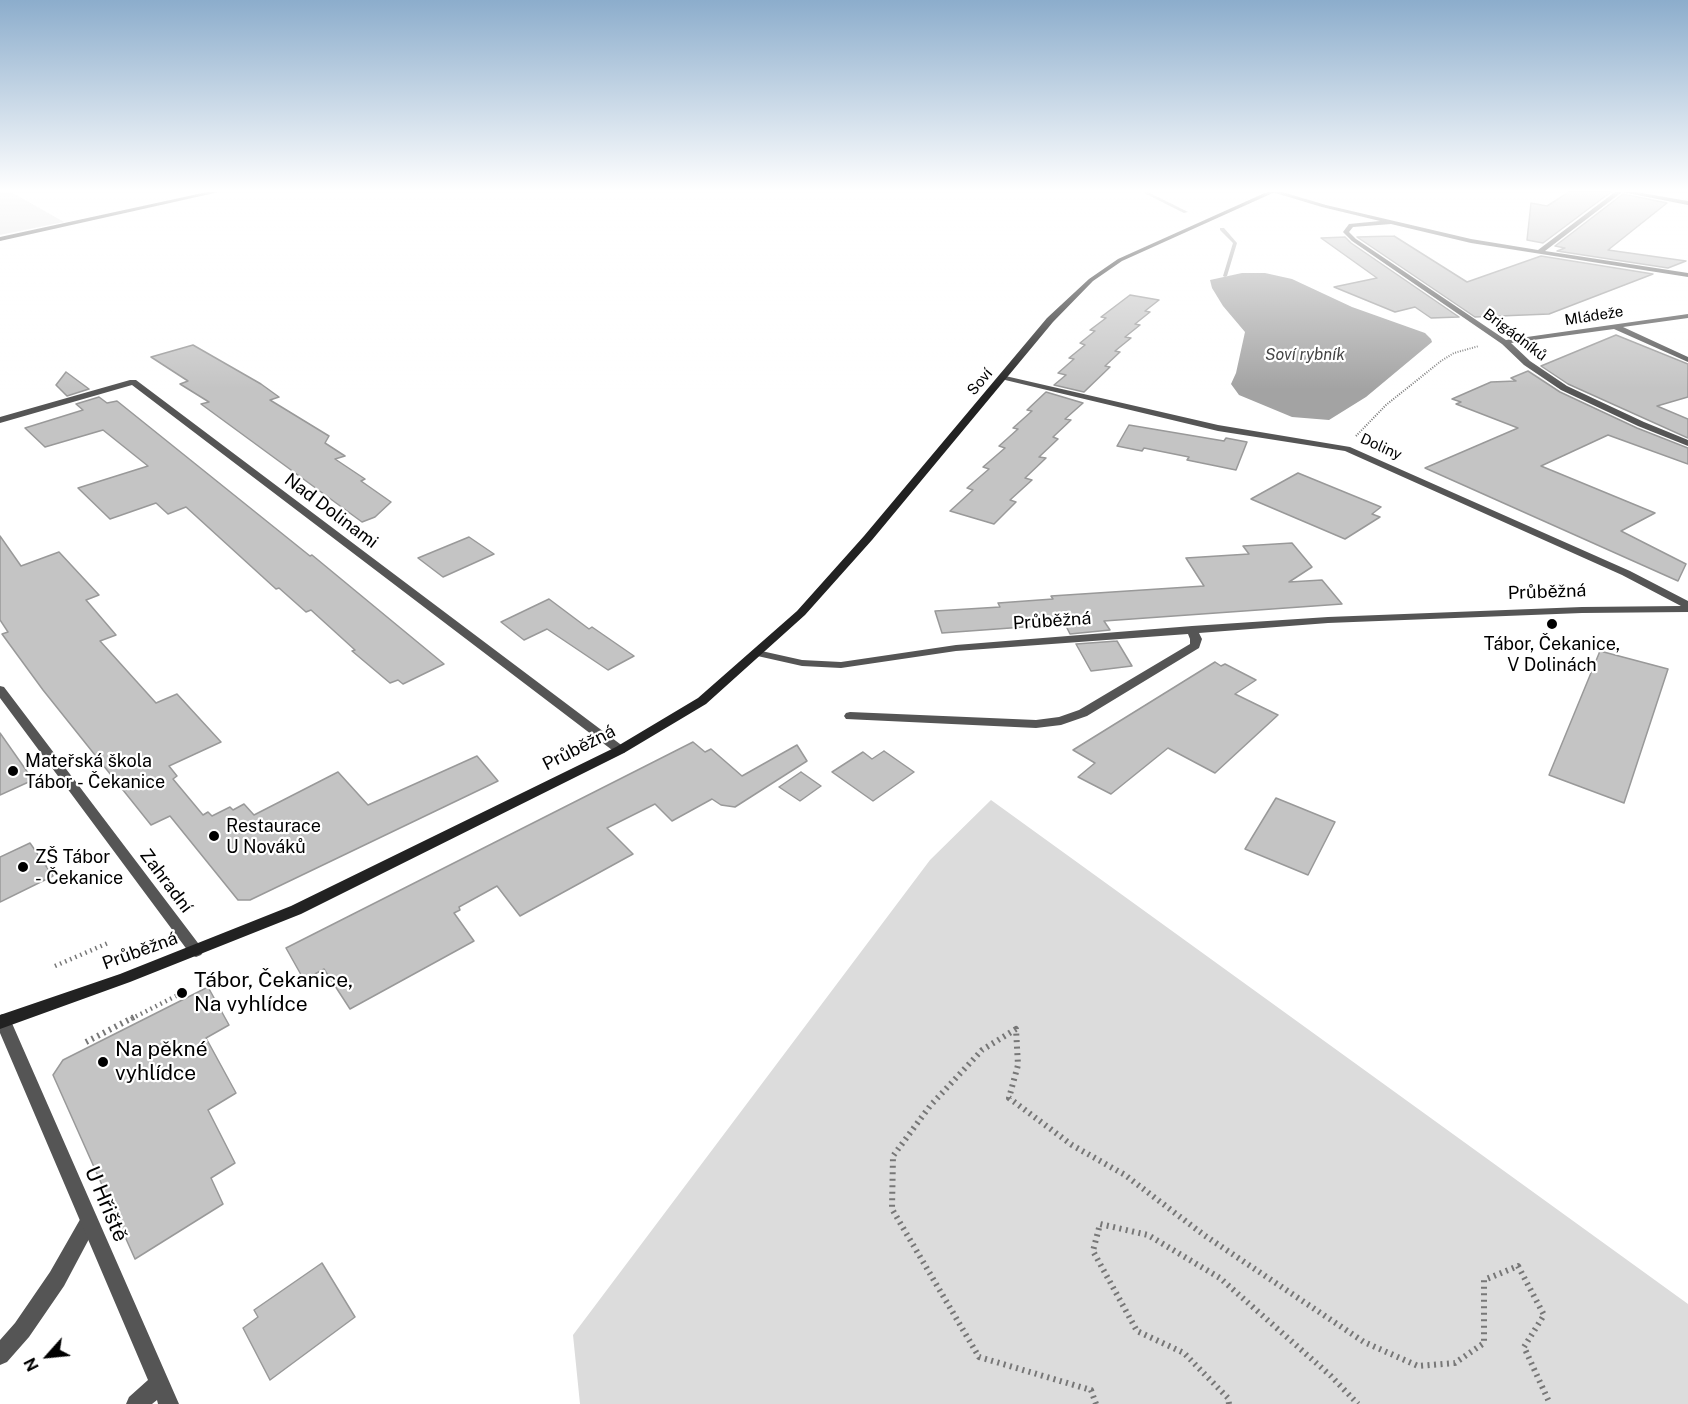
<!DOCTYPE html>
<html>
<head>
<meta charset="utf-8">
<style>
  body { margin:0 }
  #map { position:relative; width:1688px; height:1404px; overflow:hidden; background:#fff; font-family:"Public Sans",sans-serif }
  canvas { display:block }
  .north { position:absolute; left:18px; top:1326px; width:60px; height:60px; -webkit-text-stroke:4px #fff; paint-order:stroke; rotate:243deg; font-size:16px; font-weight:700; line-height:24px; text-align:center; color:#000 }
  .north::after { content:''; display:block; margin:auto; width:21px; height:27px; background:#000; clip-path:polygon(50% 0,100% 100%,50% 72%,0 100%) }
</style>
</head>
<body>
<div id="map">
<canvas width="1688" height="1404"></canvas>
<div class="north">N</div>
</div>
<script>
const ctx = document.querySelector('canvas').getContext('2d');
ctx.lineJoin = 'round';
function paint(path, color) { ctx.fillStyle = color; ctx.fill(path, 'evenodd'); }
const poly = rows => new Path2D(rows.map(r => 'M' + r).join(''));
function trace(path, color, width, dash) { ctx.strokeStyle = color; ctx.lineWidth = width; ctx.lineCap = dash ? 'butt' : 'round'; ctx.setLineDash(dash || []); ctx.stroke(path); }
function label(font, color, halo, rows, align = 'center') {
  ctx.font = font + ' "Public Sans",sans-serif'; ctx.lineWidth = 4.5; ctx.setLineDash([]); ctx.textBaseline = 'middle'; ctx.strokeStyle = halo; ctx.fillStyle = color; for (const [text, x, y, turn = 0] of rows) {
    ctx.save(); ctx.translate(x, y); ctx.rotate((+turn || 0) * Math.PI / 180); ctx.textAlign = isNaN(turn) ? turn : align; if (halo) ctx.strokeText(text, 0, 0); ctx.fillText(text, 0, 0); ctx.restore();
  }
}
const green = poly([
  [0,192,11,192,64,222,0,235],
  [991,800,1688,1304,1688,1404,580,1404,573,1335,930,860]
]);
const water = poly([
  [1242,273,1265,273,1292,279,1352,307,1425,333,1431,339,1432,342,1366,397,1329,420,1292,417,1239,395,1231,384,1236,373,1245,332,1223,306,1212,288,1210,280]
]);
const stream = poly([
  [1142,192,1148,192,1188,212,1184,213,1142,192],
  [1220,228,1224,228,1237,243,1227,276,1225,277,1223,276,1233,243,1220,230,1220,228]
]);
const building = poly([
  [1569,192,1611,192,1543,243,1527,240,1531,203,1547,206,1569,192],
  [1623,194,1667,203,1608,250,1686,261,1668,268,1557,251,1565,248,1555,246,1623,194],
  [1394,236,1467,282,1541,256,1653,274,1549,314,1475,317,1357,237,1394,236],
  [1345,237,1351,243,1459,317,1431,318,1415,307,1395,312,1334,287,1377,278,1321,238,1345,237],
  [1130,295,1159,300,1145,311,1150,312,1135,324,1140,325,1125,337,1131,338,1115,351,1120,352,1105,366,1110,367,1084,392,1054,385,1066,375,1058,373,1074,359,1069,358,1085,345,1080,343,1095,331,1090,330,1106,318,1101,317,1130,295],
  [1616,335,1688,364,1688,397,1657,406,1688,419,1688,438,1568,384,1541,366,1616,335],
  [193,345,261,384,279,397,270,400,329,436,325,443,345,456,335,459,365,479,361,481,391,502,375,517,362,522,201,404,209,402,180,384,188,381,151,357,193,345],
  [1528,371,1560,392,1637,428,1688,448,1688,464,1608,435,1541,466,1655,513,1621,531,1686,564,1678,581,1425,468,1518,428,1456,404,1461,402,1452,399,1491,382,1516,381,1511,378,1528,371],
  [66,372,89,389,67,396,56,385,66,372],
  [1046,392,1083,403,1065,419,1071,420,1053,437,1058,439,1039,457,1046,458,1025,478,1032,480,1010,500,1016,502,994,524,950,511,973,490,967,488,989,469,983,467,1005,448,999,446,1018,429,1013,428,1032,411,1027,410,1046,392],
  [99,397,107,403,117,401,310,556,312,555,444,664,403,684,398,680,390,683,352,651,355,650,311,610,306,612,279,588,276,589,186,507,168,514,156,503,110,519,78,488,148,466,103,430,45,447,25,428,83,410,76,404,99,397],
  [1129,425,1224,441,1226,438,1247,442,1236,470,1187,460,1189,457,1144,448,1142,451,1117,446,1129,425],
  [1298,473,1381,507,1372,514,1380,517,1345,539,1251,499,1298,473],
  [0,536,21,566,59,552,99,595,86,600,116,635,100,641,156,703,177,694,221,742,169,766,177,776,173,779,203,815,208,812,212,816,230,807,233,810,244,804,254,815,338,772,368,805,477,756,498,781,250,900,238,900,170,816,151,825,43,690,2,634,8,632,0,620,0,536],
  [469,537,494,554,443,577,418,558,469,537],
  [1292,543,1312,567,1289,582,1322,580,1342,604,1104,621,1110,630,1070,634,1065,624,942,633,935,611,1000,607,998,603,1053,599,1051,596,1204,586,1186,558,1249,554,1243,546,1292,543],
  [549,599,589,629,592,627,634,656,608,670,547,629,524,640,501,622,549,599],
  [1117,641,1132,666,1091,671,1076,644,1117,641],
  [1600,651,1668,669,1624,803,1549,775,1600,651],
  [1215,662,1221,666,1225,664,1256,680,1235,694,1278,715,1215,773,1168,748,1111,794,1078,777,1095,763,1073,750,1215,662],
  [0,733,33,780,0,795,0,733],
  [693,742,705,752,711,749,742,776,797,745,807,761,735,807,721,805,712,799,672,821,655,804,607,828,633,854,520,916,497,886,459,907,460,910,454,913,474,941,350,1009,324,969,304,980,286,948,693,742],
  [884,751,914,772,873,801,832,772,863,752,872,759,884,751],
  [801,772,821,786,800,801,779,787,801,772],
  [1276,798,1335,822,1308,875,1245,849,1276,798],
  [30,843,53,876,0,902,0,857,30,843],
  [208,987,229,1025,206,1038,236,1093,208,1110,235,1163,211,1178,223,1204,135,1259,53,1075,63,1060,208,987],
  [322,1263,355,1317,270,1380,243,1328,258,1317,254,1310,322,1263]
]);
const pathFar2 = poly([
  [1356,436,1386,405,1441,361,1454,353,1479,346]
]);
const pathFar1 = poly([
  [55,966,108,943],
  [131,1019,182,993]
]);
const path = poly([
  [86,1042,134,1017],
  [1096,1404,1091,1390,979,1357,892,1209,893,1156,930,1106,982,1050,1016,1029,1018,1065,1009,1098,1072,1145,1125,1175,1204,1235,1364,1342,1418,1366,1455,1363,1484,1343,1484,1280,1518,1266,1544,1315,1524,1347,1550,1404],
  [1229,1404,1228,1398,1184,1353,1137,1331,1093,1251,1100,1224,1148,1235,1220,1278,1331,1376,1358,1404]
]);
const lane = poly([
  [89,1213,96,1216,98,1222,64,1286,29,1337,7,1362,0,1365,0,1340,15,1323,50,1272,82,1216,89,1213]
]);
const street = poly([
  [1272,192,1282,192,1326,205,1471,239,1538,250,1615,192,1622,192,1545,251,1688,273,1688,277,1471,243,1391,224,1353,227,1349,232,1356,239,1506,340,1688,314,1688,318,1623,327,1688,357,1688,362,1614,329,1511,343,1530,361,1567,386,1644,422,1688,440,1688,446,1638,426,1561,390,1524,365,1502,344,1352,241,1343,232,1349,224,1380,221,1322,207,1272,192],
  [1622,192,1636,192,1688,201,1688,205,1622,192],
  [1001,375,1218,425,1350,447,1630,571,1688,601,1688,612,1582,613,1328,623,1199,633,1202,639,1199,648,1087,716,1061,725,1036,728,846,719,844,716,846,713,850,712,1036,720,1059,717,1079,710,1190,644,1190,639,1188,634,956,651,841,668,802,666,753,655,751,653,753,651,757,650,802,660,841,662,956,645,1192,626,1328,617,1582,607,1681,606,1622,575,1345,451,1218,431,1001,379,1001,375],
  [130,380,136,380,624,747,626,750,624,753,616,753,132,385,0,423,0,417,130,380],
  [0,686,4,687,201,947,204,951,201,955,196,957,191,955,0,698,0,686],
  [3,1014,9,1016,11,1021,179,1404,158,1404,157,1400,152,1404,126,1404,129,1397,148,1380,0,1033,0,1015,3,1014]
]);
const secondary = poly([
  [207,192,219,192,0,241,0,237,207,192],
  [1267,192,1275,192,1122,261,1093,281,1053,322,872,540,805,615,706,704,624,753,301,914,130,982,0,1029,0,1015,120,974,291,906,616,747,698,698,797,611,864,536,1047,318,1089,279,1118,259,1267,192]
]);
const markers = [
  [1552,624,6,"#000"],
  [13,771,6,"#000"],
  [214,836,6,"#000"],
  [23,867,6,"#000"],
  [182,993,6,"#000"],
  [103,1062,6,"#000"]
];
const farStreetnames = [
  ["Mládeže",1594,316,-9],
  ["Brigádníků",1515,335,37],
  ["Soví",980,382,-50],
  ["Doliny",1381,447,24]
];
const farWaternames = [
  ["Soví rybník",1305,355]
];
const streetNames = [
  ["Nad Dolinami",331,511,37],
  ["Průběžná",1547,592,-2],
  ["Průběžná",1052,621,-4],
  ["Průběžná",579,748,-27],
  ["Zahradní",166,881,53],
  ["Průběžná",140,951,-20]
];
const poiNames = [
  ["Tábor, Čekanice,",1552,644,"center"],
  ["V Dolinách",1552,665,"center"],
  ["Mateřská škola",25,761],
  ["Tábor - Čekanice",25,782],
  ["Restaurace",226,826],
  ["U Nováků",226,847],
  ["ZŠ Tábor",35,857],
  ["- Čekanice",35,878]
];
const nearPoinames = [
  ["Tábor, Čekanice,",194,981],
  ["Na vyhlídce",194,1005],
  ["Na pěkné",115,1050],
  ["vyhlídce",115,1074]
];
const nearStreetnames = [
  ["U Hřiště",106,1204,67]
];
paint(green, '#dcdcdc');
paint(water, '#a3a3a3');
paint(stream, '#a3a3a3');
paint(building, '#c4c4c4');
trace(building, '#999', 1.5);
trace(pathFar2, '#777', 2, [1, 1.5]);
trace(pathFar1, '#777', 4.5, [1.5, 4]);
trace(path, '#777', 6, [2, 4.5]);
paint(lane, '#555');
paint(street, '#555');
paint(secondary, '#222');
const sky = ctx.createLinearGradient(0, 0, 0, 389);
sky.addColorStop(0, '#8cadcc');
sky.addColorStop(0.49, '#fff');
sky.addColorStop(1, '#ffffff00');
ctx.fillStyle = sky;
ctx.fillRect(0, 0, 1688, 389);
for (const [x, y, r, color] of markers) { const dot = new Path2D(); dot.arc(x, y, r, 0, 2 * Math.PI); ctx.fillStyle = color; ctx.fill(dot); trace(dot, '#fff', 2); }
label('15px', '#000', '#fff', farStreetnames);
label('italic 16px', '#444', '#fff', farWaternames);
label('18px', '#000', '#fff', streetNames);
label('18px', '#000', '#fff', poiNames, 'left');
label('21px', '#000', '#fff', nearPoinames, 'left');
label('21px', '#000', '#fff', nearStreetnames);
</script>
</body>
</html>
